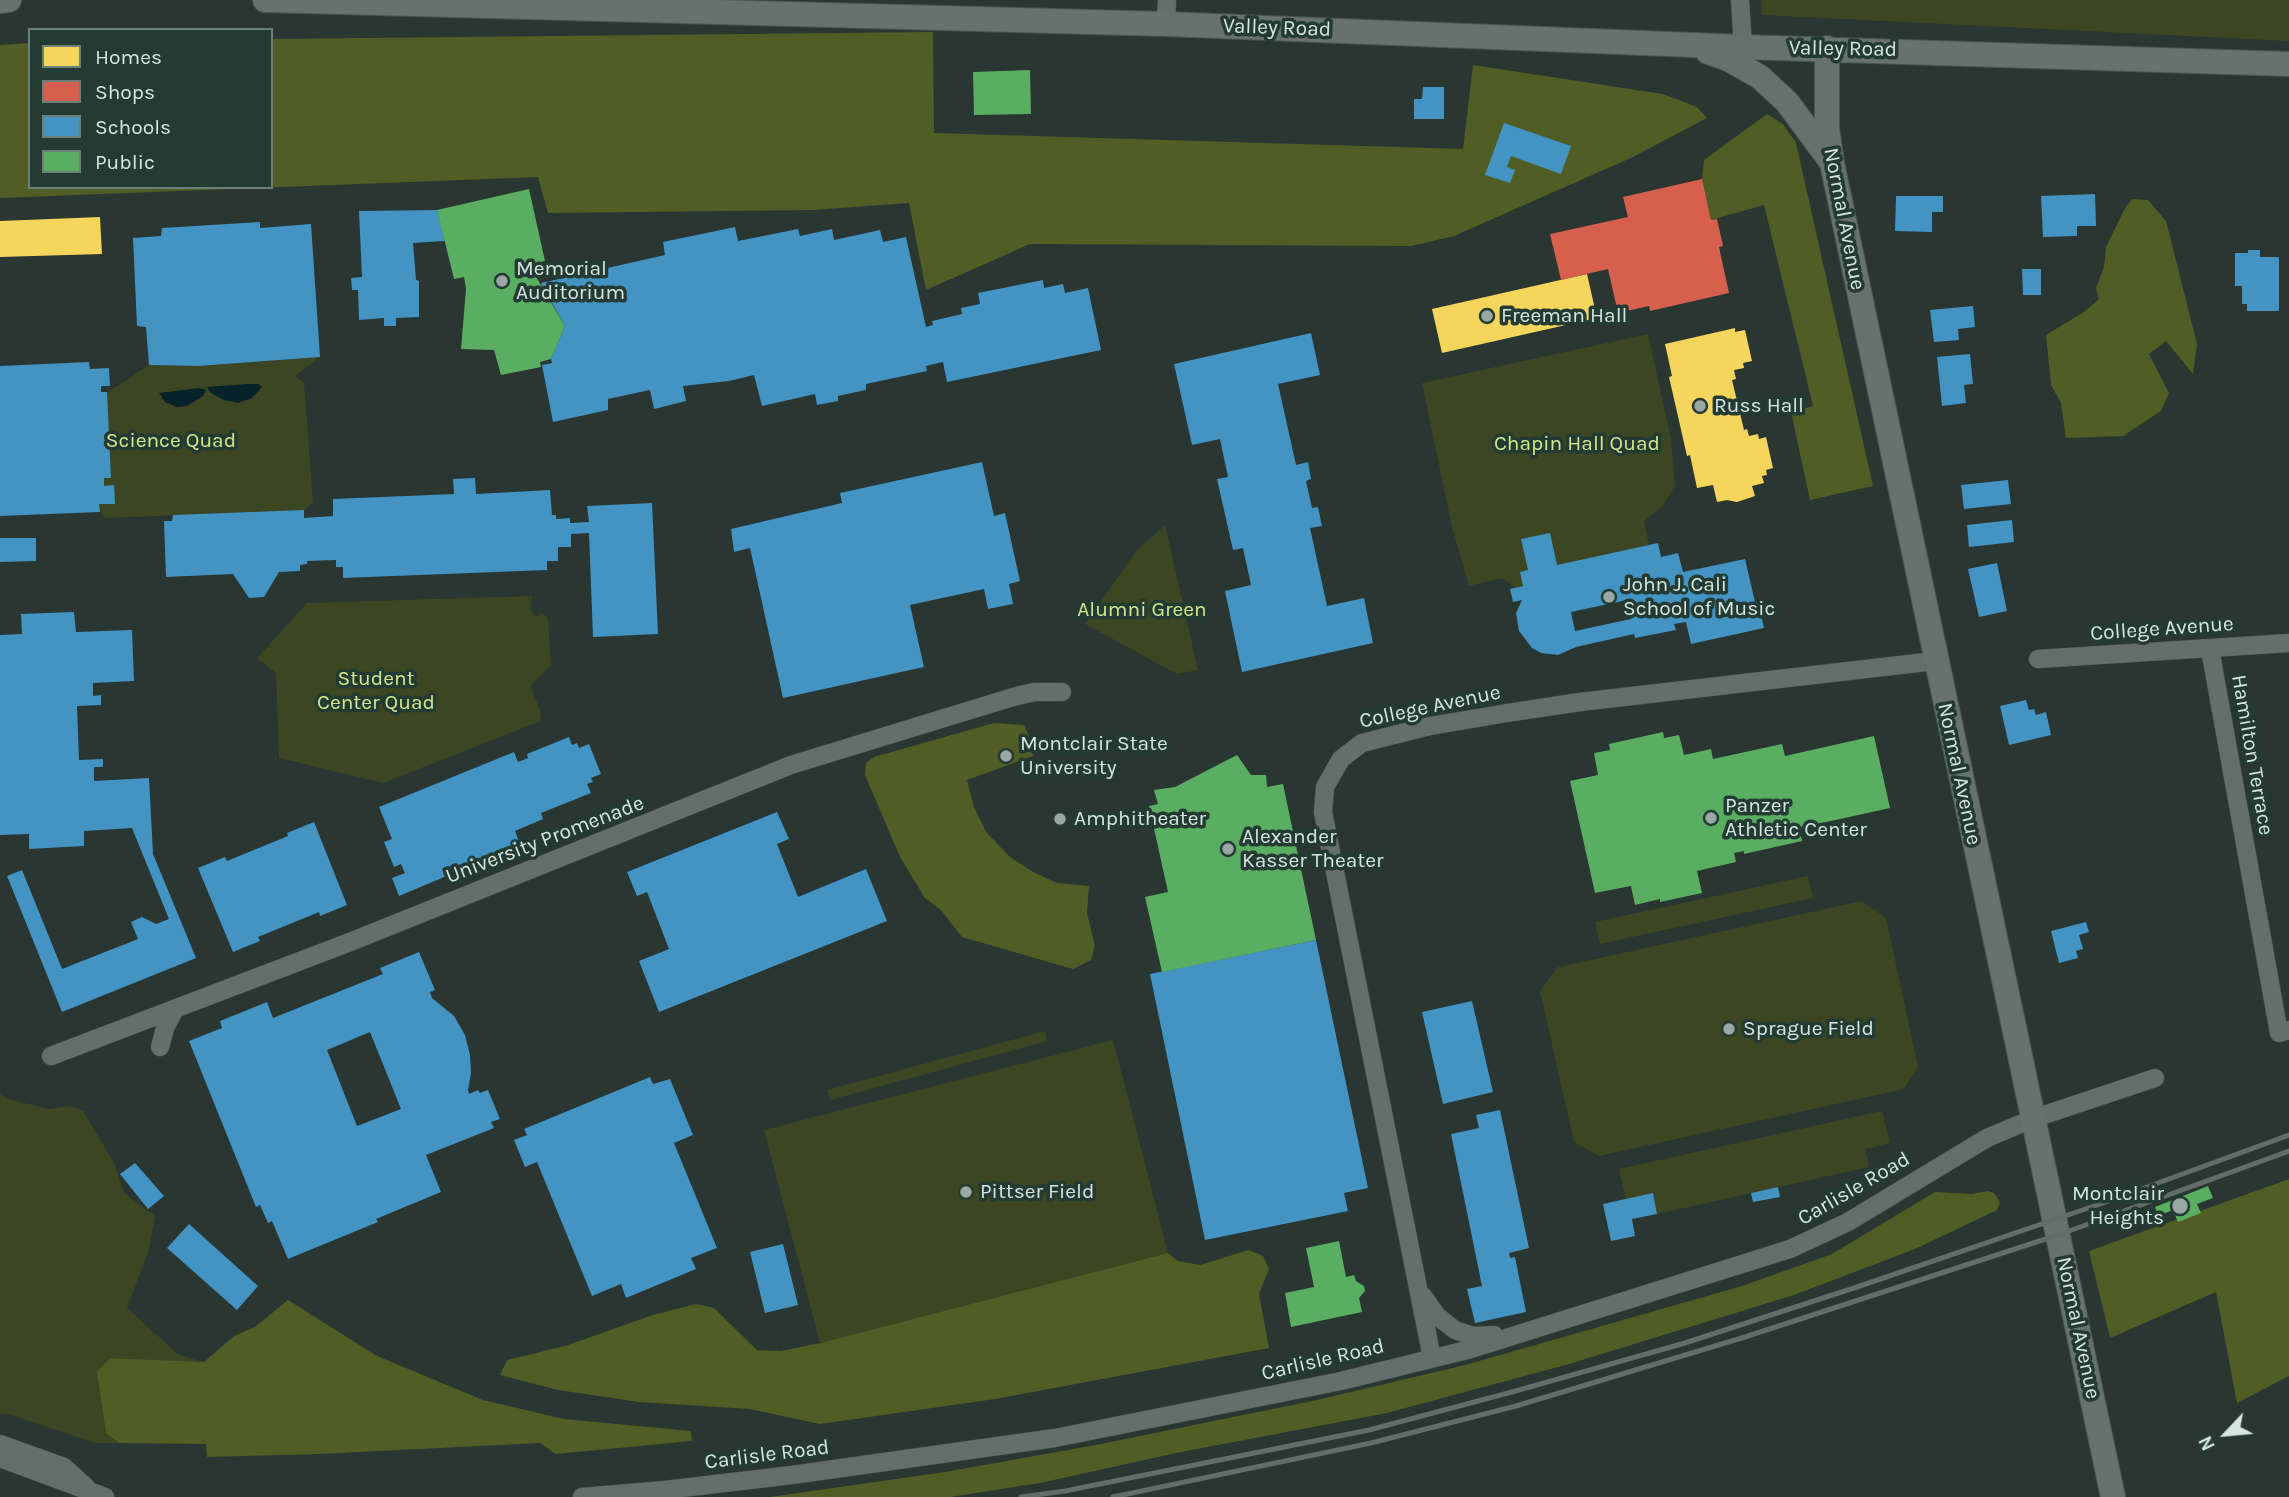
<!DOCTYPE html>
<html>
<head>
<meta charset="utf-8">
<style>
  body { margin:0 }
  #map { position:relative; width:2289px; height:1497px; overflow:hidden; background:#293632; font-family:Karla,sans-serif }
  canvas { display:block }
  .legend { position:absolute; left:28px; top:28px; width:245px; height:161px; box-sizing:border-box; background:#243b34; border:2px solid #6c7f79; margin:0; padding:9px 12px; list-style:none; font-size:21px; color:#d7e5e0 }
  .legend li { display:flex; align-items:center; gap:14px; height:35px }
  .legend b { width:35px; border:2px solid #6c7f79 }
  .north { position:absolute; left:2191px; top:1399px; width:70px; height:70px; -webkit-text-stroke:5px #243b34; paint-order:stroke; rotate:244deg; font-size:19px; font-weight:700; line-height:28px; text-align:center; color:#d7e5e0 }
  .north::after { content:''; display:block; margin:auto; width:24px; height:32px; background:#d7e5e0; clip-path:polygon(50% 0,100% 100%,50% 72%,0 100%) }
</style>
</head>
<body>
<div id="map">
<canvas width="2289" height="1497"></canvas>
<ul class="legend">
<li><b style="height:19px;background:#f6d55c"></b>Homes</li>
<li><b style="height:19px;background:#d6604d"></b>Shops</li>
<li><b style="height:19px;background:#4393c3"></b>Schools</li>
<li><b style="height:19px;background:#5aae61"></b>Public</li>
</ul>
<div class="north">N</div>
</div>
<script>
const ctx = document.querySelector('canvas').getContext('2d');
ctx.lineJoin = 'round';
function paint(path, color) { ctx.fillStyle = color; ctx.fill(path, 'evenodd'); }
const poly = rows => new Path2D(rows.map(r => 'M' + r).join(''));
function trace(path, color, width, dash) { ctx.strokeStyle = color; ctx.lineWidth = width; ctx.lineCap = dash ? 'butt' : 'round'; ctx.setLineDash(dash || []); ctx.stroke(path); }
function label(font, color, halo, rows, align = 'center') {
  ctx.font = font + ' Karla,sans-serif'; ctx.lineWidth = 7; ctx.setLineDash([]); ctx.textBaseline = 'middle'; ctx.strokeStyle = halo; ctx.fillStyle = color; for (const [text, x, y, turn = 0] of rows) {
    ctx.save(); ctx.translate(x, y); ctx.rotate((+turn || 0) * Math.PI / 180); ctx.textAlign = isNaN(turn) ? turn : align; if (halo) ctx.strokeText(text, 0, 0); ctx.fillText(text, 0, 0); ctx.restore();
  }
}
const green = poly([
  [1761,0,2289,0,2289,41,1762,15],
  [1648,334,1671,439,1675,486,1662,507,1644,521,1649,545,1557,565,1521,539,1528,570,1523,586,1516,588,1502,578,1469,586,1452,527,1422,383],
  [320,357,295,376,304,383,313,503,304,510,106,518,95,508,89,405,149,365,198,366],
  [1165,525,1198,670,1177,674,1085,624,1136,551],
  [532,596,530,610,537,617,542,612,548,619,551,665,530,686,540,710,541,721,383,783,279,758,276,673,257,658,307,603],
  [1808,876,1813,898,1600,944,1595,922],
  [1862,901,1886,918,1918,1067,1904,1089,1599,1156,1574,1142,1540,991,1558,967],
  [1045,1031,1047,1041,830,1100,827,1090],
  [1113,1040,1168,1253,820,1343,764,1130],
  [0,1094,8,1099,49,1109,70,1106,83,1111,114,1163,124,1193,155,1216,149,1250,127,1308,179,1355,204,1362,110,1358,106,1433,119,1443,95,1443,8,1414,0,1414],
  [1882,1111,1890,1143,1865,1149,1869,1167,1657,1214,1653,1193,1626,1199,1619,1169]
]);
const forest = poly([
  [933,32,934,133,1463,149,1473,65,1663,94,1697,107,1707,118,1633,157,1454,236,1411,246,1030,244,926,290,909,203,813,210,548,213,538,177,0,198,0,45,30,43,30,187,271,187,271,39],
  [1767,114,1783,124,1796,143,1873,486,1810,500,1791,412,1813,406,1764,205,1711,220,1702,179,1704,160],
  [2132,199,2148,200,2166,221,2197,344,2193,374,2166,341,2149,354,2169,393,2161,411,2123,436,2066,438,2061,403,2051,385,2046,335,2084,312,2099,299,2096,288,2104,267,2106,247,2125,208],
  [994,723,1024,725,1028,734,1033,756,967,780,974,807,986,832,1010,857,1033,872,1057,883,1089,886,1087,913,1095,946,1091,960,1073,969,962,937,941,910,925,898,900,857,865,775,866,763,874,757],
  [2289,1179,2289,1376,2237,1403,2216,1292,2110,1338,2089,1251],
  [1988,1191,1994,1193,2000,1202,1997,1210,1915,1249,1794,1295,1569,1364,1387,1413,1181,1452,1040,1483,950,1497,770,1497,945,1472,1096,1445,1317,1400,1465,1365,1742,1286,1832,1254,1935,1192,1972,1194],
  [1249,1250,1263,1256,1269,1269,1259,1294,1269,1348,995,1399,820,1424,750,1409,639,1402,558,1390,500,1375,507,1360,565,1346,653,1315,696,1304,714,1308,757,1350,781,1351,820,1343,1168,1253,1178,1261,1200,1265],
  [288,1300,377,1356,483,1400,564,1419,691,1431,692,1441,556,1454,540,1443,319,1454,207,1457,206,1444,119,1443,106,1433,97,1372,110,1358,204,1362,234,1336,255,1327]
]);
const water = poly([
  [248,384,258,384,262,387,252,398,238,403,224,400,211,393,207,387],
  [199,388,206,390,203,396,187,406,177,407,165,402,159,393]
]);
const homes = poly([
  [100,217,102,254,0,257,0,221],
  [1587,274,1597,318,1442,353,1432,309],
  [1735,328,1735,332,1745,330,1752,361,1743,363,1744,368,1734,370,1736,379,1732,380,1744,430,1747,429,1749,436,1758,434,1759,439,1766,437,1773,468,1766,470,1767,475,1762,476,1764,483,1752,486,1755,496,1737,502,1727,500,1717,502,1713,485,1697,488,1690,455,1687,456,1669,377,1672,376,1665,344]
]);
const shops = poly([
  [1702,179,1711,220,1717,219,1723,246,1719,247,1729,293,1650,311,1649,306,1618,313,1608,269,1561,280,1550,234,1628,217,1623,197]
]);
const schools = poly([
  [1423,87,1444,87,1444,119,1414,119,1414,99,1422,99],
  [1504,123,1571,146,1561,174,1511,156,1507,167,1515,170,1510,183,1485,175],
  [2095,194,2096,226,2077,226,2077,236,2043,237,2041,196],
  [1896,196,1943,196,1943,212,1932,212,1932,232,1895,231],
  [437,210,445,241,413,243,416,280,419,281,419,317,396,318,396,326,384,326,384,318,359,320,358,290,352,290,351,278,362,277,359,211],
  [260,222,260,228,311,224,320,357,198,366,149,365,146,327,137,326,133,238,161,236,162,228],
  [735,227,738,241,798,229,800,236,832,229,834,240,880,230,883,242,906,237,926,327,933,325,932,321,962,314,961,308,980,304,978,293,1043,280,1044,288,1063,284,1065,293,1088,288,1101,350,947,382,943,362,926,366,927,371,866,384,866,390,838,396,838,401,817,405,815,394,762,406,754,375,729,381,683,386,686,401,654,409,650,390,608,399,608,410,553,422,542,365,552,363,551,359,565,326,541,283,665,255,663,242],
  [2248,250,2260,250,2260,257,2279,257,2279,311,2247,311,2247,304,2242,304,2242,286,2235,286,2235,253,2248,253],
  [2022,269,2041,269,2041,295,2023,295],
  [1973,306,1975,327,1958,329,1959,340,1934,342,1930,310],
  [1311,333,1320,375,1278,384,1296,465,1308,462,1311,479,1306,481,1312,508,1318,507,1322,526,1310,528,1327,606,1364,598,1373,643,1242,672,1225,591,1251,585,1243,548,1233,550,1217,479,1228,477,1220,439,1192,445,1174,364],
  [1970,354,1973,384,1964,385,1966,403,1942,406,1937,357],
  [89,362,90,369,109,368,110,386,101,386,101,392,107,392,111,478,104,478,104,486,114,485,115,504,99,504,100,512,0,516,0,366],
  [982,462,994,516,1005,513,1020,581,1009,584,1013,604,988,609,984,589,910,605,924,667,783,698,750,548,734,552,731,529,842,503,840,493],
  [475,478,476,494,550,490,552,515,556,515,556,519,570,518,570,523,589,522,587,506,652,503,658,634,593,637,589,533,571,534,571,547,558,547,558,561,547,561,547,570,343,578,343,567,336,567,336,560,307,561,307,564,300,565,300,571,279,572,264,597,249,598,233,574,166,577,164,521,172,521,173,515,304,510,304,518,333,516,333,499,454,494,453,479],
  [2008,480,2011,504,1964,509,1961,485],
  [2012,520,2014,542,1969,547,1967,525],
  [1550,533,1557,565,1658,543,1661,557,1678,553,1683,572,1745,559,1755,602,1758,602,1764,628,1691,644,1686,622,1674,624,1676,630,1635,638,1634,634,1576,647,1558,655,1541,653,1532,648,1519,631,1516,613,1522,600,1513,602,1510,589,1523,586,1520,572,1528,570,1521,539],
  [1627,600,1631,619,1575,631,1571,612],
  [0,538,36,538,36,561,0,562],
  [1997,563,2007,611,1979,617,1968,569],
  [74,612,76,632,132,630,134,681,93,683,93,696,101,695,101,705,77,706,79,760,103,759,103,767,94,767,94,781,149,778,153,854,196,958,62,1012,7,876,22,870,62,969,138,939,131,922,142,917,156,924,169,919,132,828,84,831,84,846,29,849,29,834,0,835,0,635,22,634,21,614],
  [2026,700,2029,710,2034,709,2036,715,2046,712,2051,735,2009,745,2000,706],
  [569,737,572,745,577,743,579,748,589,744,601,774,591,778,593,782,587,784,591,793,541,813,543,819,515,831,520,844,512,847,514,852,463,873,461,870,399,896,392,878,405,873,401,864,394,867,384,842,392,839,379,807,514,752,518,762,528,758,527,754],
  [777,812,789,839,777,844,798,897,866,869,887,921,659,1012,639,961,669,949,647,892,637,896,627,872],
  [314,822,347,905,320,916,319,912,258,937,260,941,233,952,198,868,225,857,227,861,288,836,287,833],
  [2086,922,2089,932,2079,935,2083,949,2076,951,2078,958,2059,963,2051,931],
  [1316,940,1368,1188,1344,1193,1348,1211,1205,1240,1150,974],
  [419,952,435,990,430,992,432,998,454,1016,465,1035,470,1055,471,1073,468,1090,469,1094,478,1090,480,1093,488,1090,500,1119,491,1122,494,1128,426,1155,441,1192,376,1219,378,1222,288,1259,272,1221,268,1223,260,1205,256,1207,189,1041,222,1028,220,1021,267,1002,273,1018,383,974,380,968],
  [370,1032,401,1109,357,1126,327,1050],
  [1472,1001,1493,1092,1443,1104,1422,1012],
  [650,1077,653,1084,670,1079,693,1135,674,1143,717,1248,691,1258,696,1269,626,1298,621,1284,592,1296,537,1162,525,1167,514,1140,527,1135,524,1129],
  [1500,1110,1529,1248,1509,1253,1510,1258,1515,1257,1526,1312,1475,1323,1467,1289,1482,1286,1451,1134,1479,1128,1476,1115],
  [135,1163,164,1196,148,1209,120,1174],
  [1778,1187,1780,1197,1753,1202,1751,1193],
  [1653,1193,1657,1214,1632,1219,1635,1236,1611,1241,1603,1204],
  [189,1224,258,1286,237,1310,167,1248],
  [783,1244,798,1305,765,1313,750,1252]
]);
const public = poly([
  [1030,70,1031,114,974,115,973,72],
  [529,189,545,261,533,264,535,275,565,326,551,359,540,362,541,367,501,375,494,350,461,349,466,289,464,277,454,279,437,210],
  [1663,732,1664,738,1679,735,1684,755,1711,749,1713,759,1782,744,1785,756,1874,736,1890,808,1799,828,1802,841,1744,854,1744,851,1734,853,1736,862,1697,871,1702,893,1660,902,1660,899,1635,905,1631,886,1595,893,1570,781,1598,775,1594,753,1610,750,1609,744],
  [1237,755,1251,775,1266,775,1267,787,1283,784,1316,940,1162,972,1145,897,1168,892,1149,806,1158,804,1154,790,1175,787],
  [2208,1186,2213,1198,2197,1204,2201,1213,2178,1222,2173,1210,2158,1216,2155,1207],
  [1339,1241,1346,1277,1354,1275,1356,1281,1364,1286,1365,1291,1359,1298,1362,1312,1291,1327,1285,1293,1314,1287,1306,1248]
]);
const street = poly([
  [1740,0,1743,47,1746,55],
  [1166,24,1167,0],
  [2210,649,2279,1033,2289,1030],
  [2038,659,2289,643],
  [160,1047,165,1028,175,1009],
  [51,1056,350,942,791,765,1013,697,1034,692,1062,692],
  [1423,1296,1437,1316,1455,1330,1473,1336,1494,1335],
  [1432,1358,1323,812,1325,787,1341,759,1362,743,1430,726,1507,713,1580,702,1935,661],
  [0,1444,64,1467,86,1487],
  [0,1458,105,1497],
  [582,1497,665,1490,792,1475,1055,1438,1341,1381,1471,1349,1790,1249,1848,1222,1987,1138,2032,1119,2155,1078]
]);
const secondary = poly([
  [265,0,1166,24,1743,47,2289,64],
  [0,1,9,0],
  [1827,48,1827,128,1832,163,2113,1497],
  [1708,52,1728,59,1760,77,1787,102,1830,160]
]);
const rail = poly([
  [1021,1497,1065,1491,1369,1430,1512,1392,1685,1343,1857,1287,2106,1202,2289,1135],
  [1113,1497,1371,1443,1516,1406,1745,1337,2058,1235,2289,1151]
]);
const markers = [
  [502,281,7,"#9aa8a3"],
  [1487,316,7,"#9aa8a3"],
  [1700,406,7,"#9aa8a3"],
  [1609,597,7,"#9aa8a3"],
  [1006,756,7,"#9aa8a3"],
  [1711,818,7,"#9aa8a3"],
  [1060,819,7,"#9aa8a3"],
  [1228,849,7,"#9aa8a3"],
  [1729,1029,7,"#9aa8a3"],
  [966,1192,7,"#9aa8a3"],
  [2180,1206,9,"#9aa8a3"]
];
const streetNames = [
  ["Valley Road",1277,28,2],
  ["Valley Road",1843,49,1],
  ["Normal Avenue",1844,219,79],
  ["College Avenue",2162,629,-4],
  ["College Avenue",1430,707,-12],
  ["Hamilton Terrace",2252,755,80],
  ["Normal Avenue",1959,774,78],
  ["University Promenade",545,840,-21],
  ["Carlisle Road",1854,1189,-30],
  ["Normal Avenue",2078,1328,78],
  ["Carlisle Road",1323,1360,-13],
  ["Carlisle Road",767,1455,-7]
];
const poiNames = [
  ["Memorial",516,269],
  ["Auditorium",516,293],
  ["Freeman Hall",1501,316],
  ["Russ Hall",1714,406],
  ["John J. Cali",1623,585],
  ["School of Music",1623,609],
  ["Montclair State",1020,744],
  ["University",1020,768],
  ["Panzer",1725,806],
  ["Athletic Center",1725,830],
  ["Amphitheater",1074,819],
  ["Alexander",1242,837],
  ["Kasser Theater",1242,861],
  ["Sprague Field",1743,1029],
  ["Pittser Field",980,1192],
  ["Montclair",2164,1194,"right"],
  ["Heights",2164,1218,"right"]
];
const parkNames = [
  ["Science Quad",171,441],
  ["Chapin Hall Quad",1577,444],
  ["Alumni Green",1142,610],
  ["Student",376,679],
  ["Center Quad",376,703]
];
paint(green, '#3d4622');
paint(forest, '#505e25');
paint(water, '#08222a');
paint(homes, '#f6d55c');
paint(shops, '#d6604d');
paint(schools, '#4393c3');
paint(public, '#5aae61');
trace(street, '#495551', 19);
trace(secondary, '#495551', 26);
trace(street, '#646e6b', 18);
trace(secondary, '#67726e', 24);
trace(rail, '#626c69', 5);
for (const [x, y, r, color] of markers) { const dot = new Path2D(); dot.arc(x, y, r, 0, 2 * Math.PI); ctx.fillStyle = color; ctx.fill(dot); trace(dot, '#243b34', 2.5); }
label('21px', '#d7e5e0', '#243b34', streetNames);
label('21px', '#d7e5e0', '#243b34', poiNames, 'left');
label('21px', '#d3e98c', '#243b34', parkNames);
</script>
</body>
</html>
